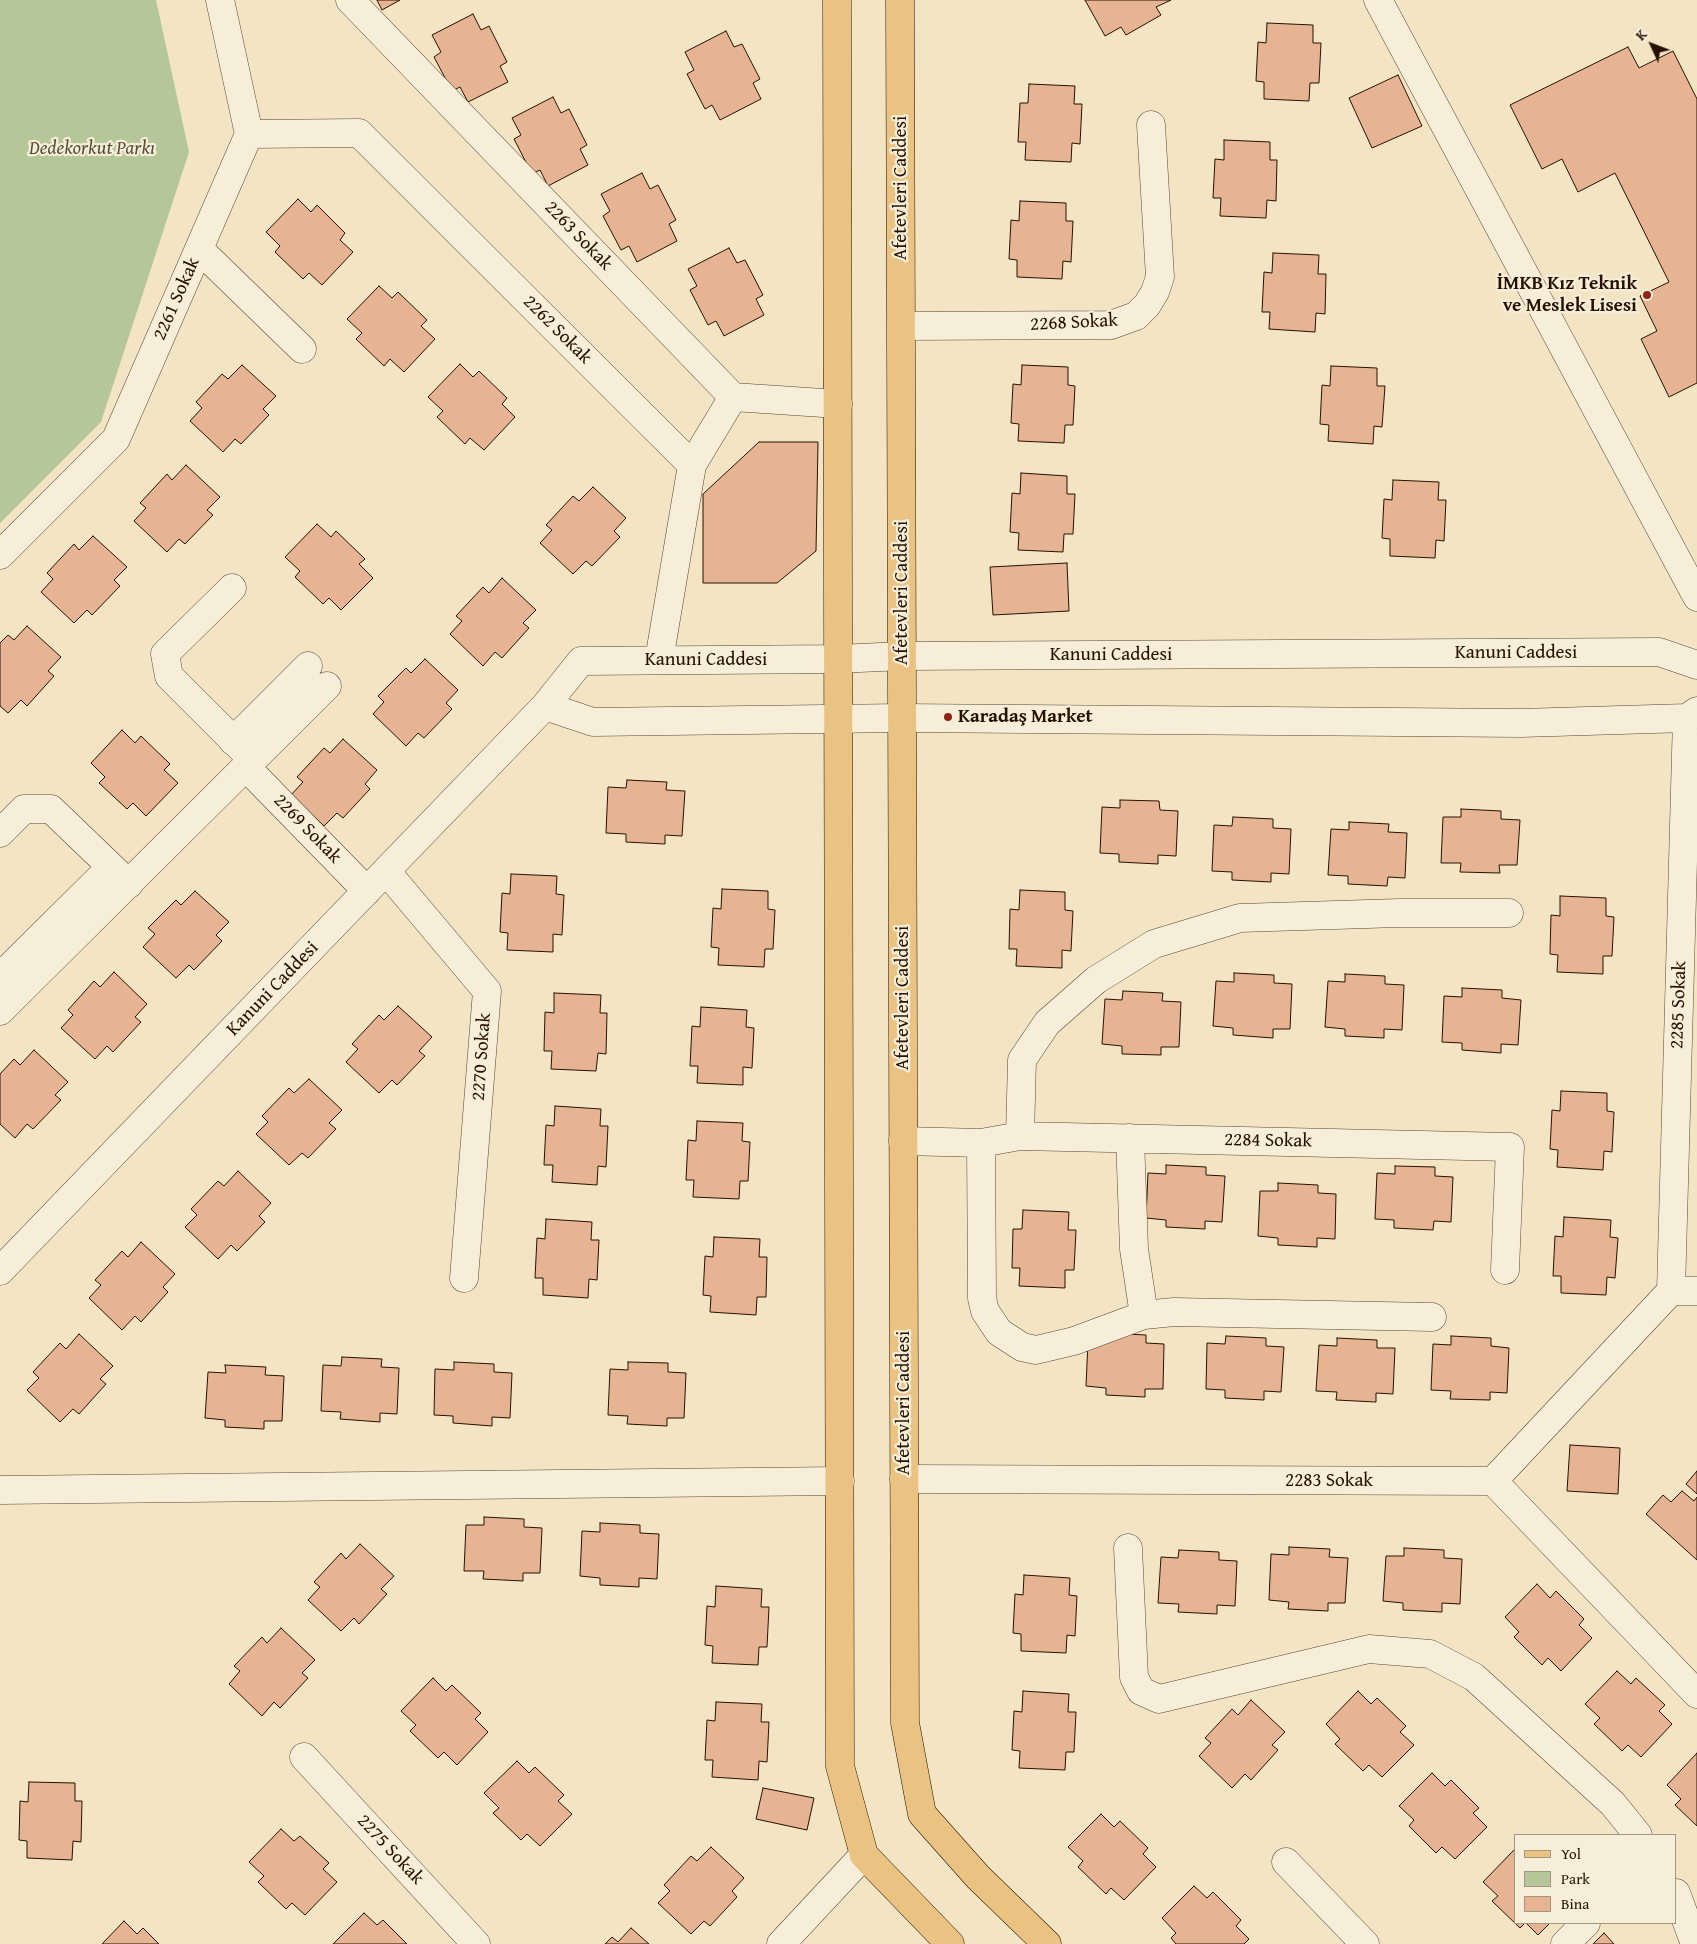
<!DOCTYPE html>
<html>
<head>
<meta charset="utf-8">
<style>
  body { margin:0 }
  #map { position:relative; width:1697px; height:1944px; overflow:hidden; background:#f3e5c4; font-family:"Gentium Book Plus",serif }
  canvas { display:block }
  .legend { position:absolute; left:1514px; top:1834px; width:162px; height:90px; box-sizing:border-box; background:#f7eed9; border:1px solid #a39682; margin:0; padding:6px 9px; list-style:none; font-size:15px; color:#261100 }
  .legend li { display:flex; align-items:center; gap:10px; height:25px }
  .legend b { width:25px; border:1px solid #a39682 }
  .north { position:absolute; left:1627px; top:20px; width:50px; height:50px; -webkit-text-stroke:4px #f7eed9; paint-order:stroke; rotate:313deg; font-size:14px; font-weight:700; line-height:20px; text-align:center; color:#261100 }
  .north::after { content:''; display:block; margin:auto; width:18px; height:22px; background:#261100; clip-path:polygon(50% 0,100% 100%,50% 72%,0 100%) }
</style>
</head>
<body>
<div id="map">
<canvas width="1697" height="1944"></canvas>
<ul class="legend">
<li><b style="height:6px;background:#eac282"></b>Yol</li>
<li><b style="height:14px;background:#b5c699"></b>Park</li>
<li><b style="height:14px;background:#e6b493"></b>Bina</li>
</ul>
<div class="north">K</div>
</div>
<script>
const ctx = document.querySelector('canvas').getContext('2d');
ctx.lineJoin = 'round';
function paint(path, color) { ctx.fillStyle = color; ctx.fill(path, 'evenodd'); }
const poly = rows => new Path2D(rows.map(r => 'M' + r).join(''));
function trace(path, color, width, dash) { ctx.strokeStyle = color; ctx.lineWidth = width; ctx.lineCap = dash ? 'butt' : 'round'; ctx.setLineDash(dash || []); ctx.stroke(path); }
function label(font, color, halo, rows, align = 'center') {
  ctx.font = font + ' "Gentium Book Plus",serif'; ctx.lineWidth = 4.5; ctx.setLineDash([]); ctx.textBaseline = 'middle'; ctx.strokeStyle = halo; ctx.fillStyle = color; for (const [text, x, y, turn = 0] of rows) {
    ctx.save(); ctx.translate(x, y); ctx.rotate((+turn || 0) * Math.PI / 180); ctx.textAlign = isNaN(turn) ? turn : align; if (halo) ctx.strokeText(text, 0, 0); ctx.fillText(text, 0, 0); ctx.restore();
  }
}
const green = poly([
  [0,0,156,0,189,152,101,422,0,523]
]);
const building = poly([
  [377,0,400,0,382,10,377,0],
  [1085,0,1171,0,1156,7,1161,15,1126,35,1121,27,1105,36,1085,0],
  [473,14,481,30,489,26,507,62,500,66,508,82,468,102,460,87,452,91,434,57,441,52,432,35,473,14],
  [1267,23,1313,25,1313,43,1321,43,1319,83,1310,83,1309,101,1264,99,1264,82,1256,81,1258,42,1266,43,1267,23],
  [726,31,734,47,742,44,760,79,753,83,761,99,720,120,712,105,705,109,687,74,694,70,685,52,726,31],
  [1628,47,1639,68,1673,51,1697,99,1697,383,1669,397,1641,339,1657,331,1640,296,1669,282,1615,173,1578,192,1562,159,1542,169,1510,105,1628,47],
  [1398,75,1422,126,1372,148,1349,98,1398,75],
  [1029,84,1075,86,1074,104,1082,104,1080,144,1072,143,1071,162,1025,160,1026,142,1018,142,1020,103,1028,103,1029,84],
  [553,97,561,113,569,109,587,145,580,149,588,165,548,186,540,170,532,174,514,139,521,135,512,118,553,97],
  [1224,140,1270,142,1270,160,1277,160,1276,201,1267,200,1266,218,1220,216,1221,198,1213,198,1215,159,1224,160,1224,140],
  [642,173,650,189,658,185,676,220,669,224,677,241,637,262,629,246,621,250,603,216,610,211,601,194,642,173],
  [298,199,311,212,317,205,345,233,340,240,353,252,322,285,309,273,303,279,275,252,280,246,266,232,298,199],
  [1020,201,1066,203,1066,221,1073,221,1071,262,1063,261,1062,279,1017,277,1017,260,1009,259,1011,220,1019,221,1020,201],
  [729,248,737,263,745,260,763,295,756,299,764,315,724,336,716,321,708,325,690,290,697,286,688,269,729,248],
  [1273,253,1319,255,1318,274,1326,274,1325,314,1316,313,1315,332,1269,329,1270,312,1262,312,1264,272,1272,273,1273,253],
  [379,286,392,298,398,292,427,320,421,326,435,339,404,372,390,359,384,366,356,339,362,333,347,319,379,286],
  [460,364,473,377,479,371,507,398,502,404,515,417,484,450,470,438,465,444,437,417,443,411,428,397,460,364],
  [242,365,276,396,263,409,269,415,241,444,235,439,223,452,190,421,202,408,196,402,222,374,228,379,242,365],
  [1022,365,1068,367,1068,385,1075,386,1073,425,1065,425,1064,443,1018,441,1019,424,1011,423,1013,384,1021,385,1022,365],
  [1331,366,1377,368,1377,386,1385,386,1382,427,1374,426,1373,444,1328,441,1329,425,1320,424,1322,385,1330,386,1331,366],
  [759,442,818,442,816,551,777,583,703,583,703,494,759,442],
  [186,465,220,497,207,510,213,515,185,544,179,539,167,552,134,521,146,508,140,503,167,474,172,480,186,465],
  [1021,473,1067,476,1067,494,1075,494,1073,534,1064,534,1063,552,1018,550,1019,533,1010,532,1012,493,1020,494,1021,473],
  [1393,480,1439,482,1438,500,1446,500,1444,541,1436,540,1435,558,1390,556,1390,539,1382,538,1384,499,1392,500,1393,480],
  [593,487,626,518,614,531,620,537,592,566,586,561,573,574,540,543,552,530,546,525,573,496,579,501,593,487],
  [317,524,331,537,336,531,365,559,359,564,373,578,341,610,329,598,323,604,295,577,300,571,285,557,317,524],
  [93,536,127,567,114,580,120,586,92,615,87,610,74,623,41,592,53,579,47,573,74,544,79,550,93,536],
  [1067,563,1069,611,993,615,990,567,1067,563],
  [502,578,536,610,523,623,529,628,502,658,495,652,483,666,450,634,462,621,456,616,483,587,489,593,502,578],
  [27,626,61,657,48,671,54,676,27,706,21,700,8,713,0,706,0,643,8,635,14,640,27,626],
  [425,659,458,690,446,703,452,709,424,738,418,733,406,746,373,714,384,702,378,696,406,668,411,673,425,659],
  [122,730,135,743,141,736,170,764,164,770,178,783,146,816,133,803,127,809,99,783,105,777,91,763,122,730],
  [343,739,377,770,365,784,370,789,343,818,337,813,324,826,291,795,303,782,297,777,324,748,330,753,343,739],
  [627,780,667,782,666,790,685,791,682,836,665,835,665,844,626,842,626,834,606,833,608,787,626,788,627,780],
  [1120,800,1159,801,1160,810,1178,811,1176,856,1158,855,1158,864,1119,862,1119,854,1100,853,1102,807,1120,808,1120,800],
  [1461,809,1501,811,1501,819,1520,820,1517,865,1499,865,1500,873,1460,872,1461,863,1441,863,1443,817,1461,817,1461,809],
  [1233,817,1273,819,1273,828,1291,829,1289,874,1271,873,1271,882,1232,880,1232,872,1212,871,1214,825,1232,826,1233,817],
  [1349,822,1389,824,1388,832,1407,833,1405,878,1388,877,1387,886,1348,884,1348,876,1328,875,1331,829,1349,830,1349,822],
  [511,874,557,876,556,894,564,895,562,935,553,934,553,952,507,950,508,933,500,932,502,893,510,894,511,874],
  [722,889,768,891,768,909,775,910,773,949,765,949,764,967,718,965,719,948,711,947,713,908,721,909,722,889],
  [1020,890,1065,892,1065,910,1073,911,1071,951,1062,950,1062,968,1016,966,1017,949,1009,949,1010,909,1019,910,1020,890],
  [195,891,229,922,216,935,222,941,194,970,189,965,176,978,143,947,155,934,148,928,176,900,181,905,195,891],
  [1560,896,1606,898,1606,916,1614,917,1612,956,1603,956,1603,974,1557,972,1558,955,1550,954,1551,915,1560,916,1560,896],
  [114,972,147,1004,135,1017,141,1022,113,1052,107,1046,95,1059,61,1028,73,1015,68,1010,94,981,100,987,114,972],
  [1234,973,1274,975,1274,983,1292,984,1290,1029,1273,1029,1273,1038,1233,1035,1233,1028,1213,1026,1216,981,1234,982,1234,973],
  [1345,974,1385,976,1385,984,1404,985,1402,1030,1384,1029,1384,1038,1345,1036,1345,1029,1325,1027,1328,981,1345,982,1345,974],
  [1462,988,1502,990,1502,998,1521,1000,1518,1045,1501,1044,1501,1053,1462,1050,1462,1043,1442,1042,1444,996,1462,997,1462,988],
  [1123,991,1163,993,1162,1001,1181,1002,1179,1047,1161,1047,1161,1055,1122,1054,1122,1046,1102,1044,1105,999,1122,1000,1123,991],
  [554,993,601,995,600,1013,607,1013,606,1054,598,1053,596,1071,551,1069,552,1051,544,1051,545,1012,554,1013,554,993],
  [398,1006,432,1037,419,1051,425,1056,397,1085,392,1080,379,1093,346,1062,358,1049,352,1044,379,1015,384,1020,398,1006],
  [701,1007,747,1010,746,1027,754,1028,752,1068,743,1067,743,1085,697,1083,698,1066,690,1066,692,1026,700,1027,701,1007],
  [34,1050,68,1082,55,1095,61,1100,33,1129,27,1124,15,1138,0,1124,0,1074,14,1059,20,1065,34,1050],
  [309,1079,342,1110,329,1123,336,1129,308,1158,302,1153,289,1165,256,1134,268,1122,262,1116,289,1088,294,1093,309,1079],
  [1561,1091,1607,1093,1607,1111,1614,1112,1612,1152,1604,1151,1603,1170,1557,1167,1558,1150,1550,1149,1552,1110,1560,1111,1561,1091],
  [555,1106,601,1109,600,1126,608,1126,606,1167,598,1166,597,1185,552,1182,553,1165,544,1165,546,1125,554,1126,555,1106],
  [697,1121,743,1123,742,1141,750,1142,748,1181,740,1181,739,1199,693,1197,694,1180,686,1180,688,1140,696,1141,697,1121],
  [1166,1165,1206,1167,1206,1175,1225,1176,1222,1222,1205,1221,1205,1229,1166,1227,1166,1220,1146,1218,1148,1173,1166,1174,1166,1165],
  [1395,1166,1435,1167,1435,1176,1453,1177,1451,1222,1434,1221,1433,1230,1394,1228,1394,1220,1375,1219,1377,1173,1395,1174,1395,1166],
  [238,1171,271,1203,259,1216,265,1222,237,1251,231,1245,218,1259,185,1227,197,1215,191,1209,218,1181,224,1186,238,1171],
  [1278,1183,1318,1185,1318,1193,1336,1194,1335,1239,1317,1238,1317,1247,1278,1245,1278,1238,1258,1236,1260,1191,1278,1191,1278,1183],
  [1023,1210,1069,1212,1068,1230,1076,1230,1074,1270,1065,1270,1065,1288,1019,1286,1020,1268,1012,1268,1013,1229,1022,1229,1023,1210],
  [1564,1217,1611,1220,1610,1237,1618,1238,1615,1278,1607,1277,1606,1295,1561,1293,1561,1276,1553,1276,1555,1236,1563,1237,1564,1217],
  [546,1219,592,1222,591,1240,599,1240,597,1280,589,1279,588,1298,543,1295,543,1278,535,1278,537,1238,545,1239,546,1219],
  [714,1237,760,1239,759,1257,767,1257,766,1297,757,1297,756,1315,710,1312,711,1296,703,1295,705,1256,713,1257,714,1237],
  [141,1242,175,1274,163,1287,168,1292,141,1322,135,1316,122,1330,89,1298,101,1285,95,1280,122,1251,128,1257,141,1242],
  [1107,1333,1146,1335,1146,1343,1164,1344,1163,1389,1145,1389,1145,1397,1106,1395,1106,1388,1086,1386,1088,1341,1107,1333],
  [79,1334,113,1366,100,1379,106,1384,79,1414,73,1409,60,1422,27,1390,39,1378,33,1372,60,1343,66,1349,79,1334],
  [1226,1336,1266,1338,1266,1346,1284,1347,1281,1392,1264,1391,1264,1400,1225,1398,1225,1390,1206,1389,1207,1343,1225,1344,1226,1336],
  [1451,1336,1491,1338,1491,1346,1509,1348,1507,1393,1490,1392,1490,1400,1450,1399,1451,1391,1431,1390,1433,1344,1451,1345,1451,1336],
  [1337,1338,1377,1340,1377,1348,1395,1348,1393,1394,1376,1393,1376,1402,1336,1400,1337,1392,1316,1391,1319,1345,1337,1346,1337,1338],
  [342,1357,382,1359,381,1367,399,1368,397,1414,380,1413,380,1422,340,1419,341,1412,321,1411,323,1365,341,1366,342,1357],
  [454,1362,494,1364,494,1372,512,1373,510,1418,492,1417,492,1426,453,1423,453,1416,434,1415,435,1369,454,1370,454,1362],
  [628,1362,668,1363,668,1372,686,1373,684,1418,667,1418,667,1426,627,1424,628,1416,608,1415,610,1369,628,1370,628,1362],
  [225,1365,266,1367,265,1375,284,1376,282,1421,264,1421,264,1429,225,1427,225,1420,205,1418,208,1372,226,1373,225,1365],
  [1570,1445,1620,1448,1618,1494,1567,1491,1570,1445],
  [1697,1471,1697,1494,1686,1484,1697,1471],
  [1682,1491,1694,1501,1697,1497,1697,1560,1646,1514,1663,1495,1671,1502,1682,1491],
  [484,1517,524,1519,524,1527,542,1528,540,1573,523,1573,523,1581,483,1579,484,1571,464,1571,466,1525,484,1525,484,1517],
  [600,1523,640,1525,640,1533,659,1534,657,1579,639,1578,639,1587,600,1585,600,1578,580,1576,582,1531,600,1532,600,1523],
  [360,1544,394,1576,381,1589,387,1594,359,1624,354,1618,341,1631,308,1600,320,1587,314,1582,341,1553,346,1559,360,1544],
  [1289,1547,1330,1549,1329,1557,1348,1558,1345,1603,1328,1603,1328,1611,1288,1609,1289,1602,1269,1600,1271,1554,1289,1555,1289,1547],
  [1404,1548,1444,1550,1444,1558,1462,1559,1460,1604,1442,1603,1442,1612,1403,1610,1403,1603,1383,1601,1386,1556,1404,1556,1404,1548],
  [1179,1550,1219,1552,1219,1560,1237,1561,1235,1606,1217,1605,1217,1614,1178,1612,1179,1604,1158,1603,1161,1557,1178,1558,1179,1550],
  [1024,1575,1070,1578,1069,1595,1077,1596,1075,1636,1067,1635,1066,1653,1021,1651,1021,1634,1013,1633,1015,1594,1023,1595,1024,1575],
  [1537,1584,1550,1598,1556,1591,1584,1619,1579,1625,1592,1638,1561,1671,1548,1658,1542,1665,1514,1637,1519,1632,1505,1617,1537,1584],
  [716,1586,762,1589,761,1607,769,1607,767,1647,759,1647,758,1665,712,1663,713,1646,705,1645,707,1606,715,1607,716,1586],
  [281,1628,315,1660,302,1673,308,1678,280,1708,274,1702,262,1716,229,1684,240,1671,234,1666,262,1637,267,1643,281,1628],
  [1617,1671,1631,1684,1636,1678,1665,1705,1659,1711,1672,1724,1641,1757,1628,1745,1622,1751,1594,1724,1600,1718,1585,1704,1617,1671],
  [433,1678,446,1691,452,1685,481,1713,475,1719,488,1732,457,1765,444,1752,438,1758,410,1731,416,1725,401,1711,433,1678],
  [1023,1691,1069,1694,1068,1712,1076,1712,1074,1752,1066,1752,1065,1770,1019,1768,1020,1751,1012,1750,1014,1711,1022,1712,1023,1691],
  [1358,1691,1371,1704,1377,1698,1406,1726,1400,1732,1414,1745,1382,1777,1369,1765,1363,1771,1335,1744,1340,1739,1326,1724,1358,1691],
  [1251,1700,1285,1732,1272,1745,1278,1750,1251,1780,1245,1774,1232,1788,1199,1756,1211,1743,1205,1738,1232,1709,1238,1715,1251,1700],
  [716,1702,762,1704,761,1722,769,1722,767,1762,759,1761,758,1780,712,1777,713,1760,705,1760,707,1720,715,1721,716,1702],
  [1697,1753,1697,1826,1675,1805,1681,1799,1667,1785,1697,1753],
  [517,1761,529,1773,535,1767,564,1795,558,1801,572,1814,540,1846,527,1834,521,1840,493,1813,499,1808,484,1793,517,1761],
  [1432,1773,1445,1786,1451,1780,1479,1808,1473,1813,1487,1827,1455,1859,1442,1847,1436,1853,1409,1826,1414,1820,1399,1806,1432,1773],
  [29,1782,75,1783,75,1801,82,1801,81,1842,73,1841,72,1860,27,1858,27,1841,19,1840,20,1801,28,1802,29,1782],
  [763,1788,814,1798,807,1830,756,1819,763,1788],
  [1101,1814,1114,1827,1120,1821,1148,1848,1143,1854,1156,1867,1124,1900,1111,1888,1106,1894,1078,1867,1083,1861,1068,1847,1101,1814],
  [281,1829,294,1841,300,1836,329,1863,323,1869,337,1882,305,1915,292,1903,286,1909,258,1882,264,1876,249,1862,281,1829],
  [711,1847,744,1878,732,1891,737,1897,710,1926,704,1921,691,1934,658,1903,670,1891,664,1885,691,1856,697,1861,711,1847],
  [1515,1849,1516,1923,1525,1923,1520,1928,1492,1901,1498,1896,1483,1882,1515,1849],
  [1194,1886,1207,1898,1213,1892,1241,1920,1236,1926,1249,1939,1244,1944,1176,1944,1171,1938,1176,1933,1162,1918,1194,1886],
  [364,1913,377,1925,383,1920,407,1944,333,1944,364,1913],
  [124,1921,137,1934,143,1928,159,1944,102,1944,124,1921],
  [1526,1923,1550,1923,1538,1935,1526,1923],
  [631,1928,649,1944,605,1944,612,1937,618,1942,631,1928],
  [1604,1933,1614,1944,1593,1944,1604,1933]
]);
const minor = poly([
  [350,0,733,397,838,404],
  [1378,0,1697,597],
  [249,134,359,133,692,465,659,660],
  [199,249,302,349],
  [902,326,1111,325,1136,316,1147,305,1155,292,1160,277,1151,125],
  [692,465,733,397],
  [0,555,116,439,249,134,220,0],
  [232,588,165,654,169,676,253,760],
  [545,706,593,722,902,718,1521,723,1687,718,1697,711],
  [233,741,308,666],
  [246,767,367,891],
  [0,833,24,809,51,809,129,884],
  [386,871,487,991,464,1278],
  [0,977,111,867],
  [0,1011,327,686],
  [1020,1136,1022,1060,1047,1023,1096,980,1154,944,1240,918,1399,913,1509,913],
  [1130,1138,1134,1249,1144,1315],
  [903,1141,981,1143,1020,1136,1510,1147,1505,1270],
  [981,1143,982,1298,985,1311,999,1332,1022,1347,1036,1350,1074,1341,1144,1315,1174,1312,1432,1317],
  [0,1271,545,706,581,661,838,659,902,656,1659,652,1697,665],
  [1671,1291,1687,718],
  [1671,1291,1697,1291],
  [904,1479,1493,1481,1671,1291],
  [1493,1481,1697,1694],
  [0,1490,840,1481],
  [1128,1548,1134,1677,1141,1691,1159,1699,1369,1649,1430,1654,1474,1677,1613,1804,1638,1835],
  [304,1757,476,1944],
  [1286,1862,1365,1944],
  [1676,1893,1695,1944],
  [781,1944,864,1855],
  [1565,1944,1586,1923]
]);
const major = poly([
  [837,0,840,1766,864,1855,950,1944],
  [900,0,905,1723,922,1814,978,1877,1047,1944]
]);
const markers = [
  [1647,295,5,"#8f2418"],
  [948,717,5,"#8f2418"]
];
const parkNames = [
  ["Dedekorkut Parkı",92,149]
];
const streetNames = [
  ["Afetevleri Caddesi",901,188,-90],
  ["2263 Sokak",578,236,46],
  ["2261 Sokak",177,299,-66],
  ["2268 Sokak",1074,323,-3],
  ["2262 Sokak",557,330,45],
  ["Afetevleri Caddesi",902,593,-90],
  ["Kanuni Caddesi",1516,653],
  ["Kanuni Caddesi",1111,655],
  ["Kanuni Caddesi",706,660],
  ["2269 Sokak",307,829,46],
  ["Kanuni Caddesi",273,989,-46],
  ["Afetevleri Caddesi",903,998,-90],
  ["2285 Sokak",1679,1005,-88],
  ["2270 Sokak",482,1057,-86],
  ["2284 Sokak",1268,1141,1],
  ["Afetevleri Caddesi",904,1403,-90],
  ["2283 Sokak",1329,1481],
  ["2275 Sokak",390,1850,47]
];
const poiNames = [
  ["İMKB Kız Teknik",1637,284],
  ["ve Meslek Lisesi",1637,306],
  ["Karadaş Market",958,717,"left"]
];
paint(green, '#b5c699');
paint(building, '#e6b493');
trace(building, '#261100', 1);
trace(minor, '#594631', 29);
trace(major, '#261100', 29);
trace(minor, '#f7eed9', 28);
trace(major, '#eac282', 28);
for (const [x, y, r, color] of markers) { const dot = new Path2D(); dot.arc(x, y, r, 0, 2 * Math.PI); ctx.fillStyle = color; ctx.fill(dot); trace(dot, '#f7eed9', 2); }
label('italic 19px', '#585036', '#f7eed9', parkNames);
label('19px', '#261100', '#f7eed9', streetNames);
label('bold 19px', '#261100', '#f7eed9', poiNames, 'right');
</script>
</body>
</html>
